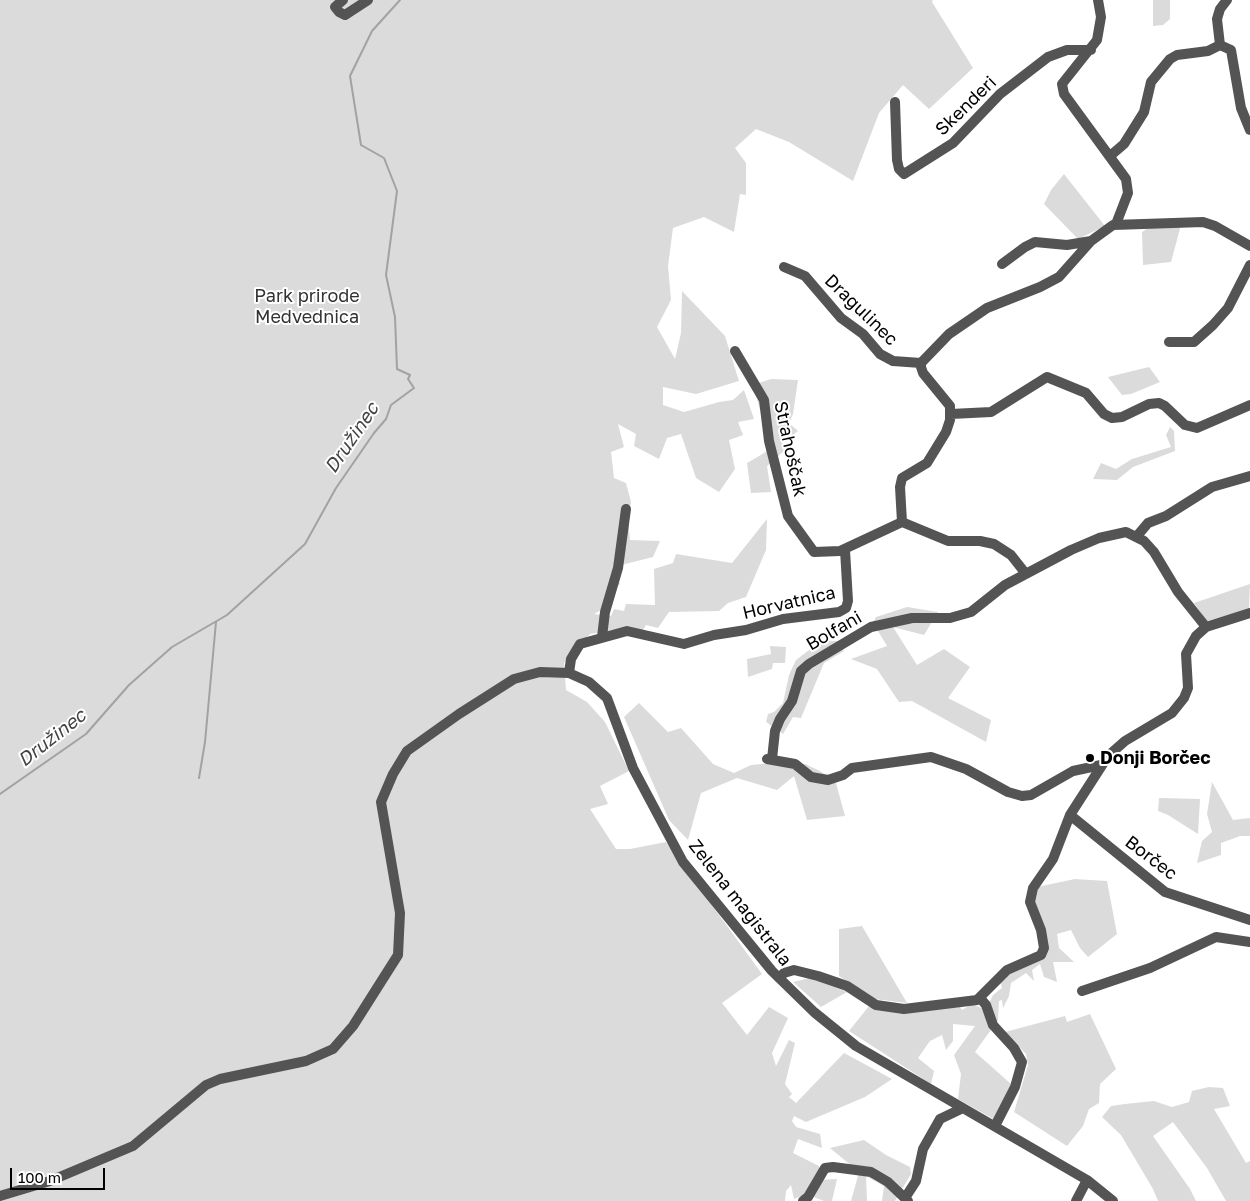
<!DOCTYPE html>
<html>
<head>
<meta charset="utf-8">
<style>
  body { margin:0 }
  #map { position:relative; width:1250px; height:1201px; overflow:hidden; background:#fff; font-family:"Golos Text",sans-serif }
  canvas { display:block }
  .scale { position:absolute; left:10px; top:1168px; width:95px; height:22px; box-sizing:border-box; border:2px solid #000; border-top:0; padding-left:6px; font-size:15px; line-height:18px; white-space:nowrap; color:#000; -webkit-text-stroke:4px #fff; paint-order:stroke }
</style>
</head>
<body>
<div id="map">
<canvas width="1250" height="1201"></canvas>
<div class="scale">100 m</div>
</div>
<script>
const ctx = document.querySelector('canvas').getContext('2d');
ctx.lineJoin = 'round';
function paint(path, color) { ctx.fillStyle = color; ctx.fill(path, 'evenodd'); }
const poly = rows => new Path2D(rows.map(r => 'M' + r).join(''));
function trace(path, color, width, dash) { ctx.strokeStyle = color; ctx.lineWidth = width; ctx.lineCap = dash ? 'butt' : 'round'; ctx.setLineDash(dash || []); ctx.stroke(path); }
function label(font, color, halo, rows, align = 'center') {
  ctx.font = font + ' "Golos Text",sans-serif'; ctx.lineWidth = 4; ctx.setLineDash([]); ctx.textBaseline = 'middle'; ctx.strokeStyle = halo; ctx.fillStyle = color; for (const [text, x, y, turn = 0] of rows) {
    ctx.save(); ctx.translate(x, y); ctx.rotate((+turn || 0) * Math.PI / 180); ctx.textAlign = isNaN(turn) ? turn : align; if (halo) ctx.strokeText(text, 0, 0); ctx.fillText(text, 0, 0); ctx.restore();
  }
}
const green = poly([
  [0,0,933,0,932,2,973,68,929,109,903,85,879,113,853,181,789,142,756,129,735,148,746,163,746,195,740,194,734,232,704,217,673,228,668,266,671,300,657,327,675,359,681,333,682,291,725,336,739,381,696,394,663,387,663,405,684,412,719,402,733,400,744,390,754,419,738,422,743,435,729,440,735,469,719,492,696,478,681,434,667,438,659,459,634,446,636,434,618,424,624,447,611,452,614,478,626,483,631,502,628,519,630,540,660,541,653,557,613,567,620,584,613,590,612,604,594,614,611,616,614,609,624,611,626,604,655,605,654,569,673,563,676,554,732,563,767,519,766,550,746,597,728,603,719,611,669,612,658,628,646,625,642,632,615,630,590,634,564,663,566,690,587,702,605,722,629,771,600,786,608,804,590,809,616,849,630,849,666,842,762,974,722,1003,747,1035,769,1007,788,1018,772,1053,776,1066,789,1040,795,1043,785,1084,792,1094,789,1097,796,1103,844,1053,892,1079,865,1097,806,1122,794,1116,792,1121,796,1127,820,1134,822,1148,798,1139,793,1153,819,1166,820,1180,837,1179,832,1201,824,1201,806,1194,794,1199,791,1185,786,1191,785,1201,0,1201],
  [1153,0,1170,0,1170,19,1163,25,1153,26],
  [1064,174,1105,226,1078,239,1044,204,1051,190],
  [1181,225,1171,262,1143,265,1142,232,1151,226],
  [1149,367,1160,382,1131,394,1122,395,1108,377],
  [771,379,798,380,793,414,789,423,798,431,782,443,785,450,767,466,771,492,751,493,747,463,771,449,753,385],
  [1170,427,1174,431,1175,451,1133,467,1117,480,1093,479,1101,463,1116,469,1132,459,1171,447,1166,435],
  [1250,584,1249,609,1207,621,1194,603],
  [907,607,938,612,924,635,893,627,917,665,944,649,970,667,948,698,991,720,986,742,912,701,899,702,877,669,851,659,887,646,873,623,876,617],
  [821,641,838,641,844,651,824,663,801,718,793,717,783,734,766,722,768,714,774,712,783,703,789,675,796,660],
  [770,646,786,647,785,663,773,663,772,669,748,677,747,659,771,654],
  [639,703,668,732,681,728,713,764,734,773,751,765,772,763,805,764,820,771,836,783,845,816,807,820,794,776,777,790,737,778,701,793,688,840,669,820,624,717],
  [1212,782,1233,820,1250,818,1250,836,1240,836,1221,843,1221,855,1197,863,1202,841,1212,832,1207,814],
  [1159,798,1200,799,1198,834,1168,815,1158,811],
  [1075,879,1107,881,1117,934,1088,957,1080,948,1071,930,1057,934,1059,948,1074,962,1053,962,1057,982,1044,977,1040,964,1032,970,1034,981,1026,973,1011,983,1009,996,1003,1008,1002,1000,999,1001,998,1020,975,1052,1011,1084,995,1120,958,1099,961,1074,954,1055,975,1026,953,1024,953,1041,946,1050,942,1035,930,1041,918,1058,934,1071,931,1084,849,1031,869,1006,880,1010,959,1005,962,1010,972,1004,986,1010,993,995,1002,988,1000,981,1010,972,1046,955,1033,902,1037,887],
  [862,926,907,1003,874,999,839,976,839,929],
  [810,978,847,992,821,1007,793,982],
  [1090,1014,1116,1069,1100,1084,1099,1103,1089,1109,1083,1126,1067,1146,1014,1112,1028,1065,1026,1054,1005,1032,1065,1016,1067,1022],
  [1209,1087,1223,1088,1230,1106,1214,1109,1246,1163,1250,1161,1250,1201,1226,1201,1207,1168,1173,1122,1153,1136,1190,1189,1196,1201,1158,1201,1153,1189,1121,1135,1102,1117,1111,1106,1125,1104,1154,1101,1172,1107,1189,1102,1192,1091],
  [864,1140,886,1155,910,1167,911,1174,895,1201,882,1201,884,1186,866,1176,867,1201,851,1201,859,1172,830,1148]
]);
const stream = poly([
  [199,778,205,742,216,622],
  [0,794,86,734,129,685,172,647,227,615,305,544,336,488,374,433,386,419,391,405,414,388,408,379,410,375,397,369,395,317,386,275,397,191,384,158,361,145,350,76,372,31,400,0]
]);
const minor = poly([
  [343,0,335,7,339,12,345,15,368,0],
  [1098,0,1101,17,1097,40,1062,84,1064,94,1126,179,1128,193,1116,224],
  [1220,45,1231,50,1241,108,1250,130],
  [895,102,897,160,899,169,904,174,953,143,1000,94,1048,57,1067,50,1091,50],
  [1110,156,1124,144,1144,112,1151,82,1170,59,1177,55,1208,51,1220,45,1217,19,1220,9,1227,0],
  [1002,264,1025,247,1035,242,1067,245,1091,241],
  [784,267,805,276,841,318,863,334,880,354,893,361,921,363],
  [1169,342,1194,342,1213,325,1228,308,1250,265],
  [735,351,764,400,769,441,788,516,814,552,840,551,902,522,900,487,902,478,927,463,946,432,950,420,950,406,923,373,921,367,921,363,949,334,987,308,1040,287,1059,277,1091,241,1113,225,1203,222,1215,226,1250,246],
  [951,414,991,412,1047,377,1086,393,1104,414,1112,418,1122,417,1149,404,1159,403,1165,406,1185,425,1197,428,1250,405],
  [902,522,948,541,980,541,994,544,1011,555,1026,574],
  [1137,536,1148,523,1166,516,1212,487,1250,476],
  [602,637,605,612,618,568,626,509],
  [569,673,571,659,580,644,627,631,684,644,714,635,746,630,783,619,839,612,846,608,848,601,845,550],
  [767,759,795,764,811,777,828,780,843,775,852,768,931,757,966,769,1008,792,1022,796,1031,795,1073,771,1101,765],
  [772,759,775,731,780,719,792,701,801,671,809,664,871,627,912,618,950,618,971,612,1005,585,1071,550,1099,538,1126,532,1144,541,1154,552,1178,592,1206,627],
  [1070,815,1165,892,1250,920],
  [779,978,784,973,794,970,818,976,847,986,876,1005,904,1009,977,1000,1007,970,1041,955,1044,948,1041,930,1030,902,1033,888,1053,859,1070,815,1108,756,1125,741,1172,713,1184,698,1188,688,1186,654,1196,636,1206,627,1250,613],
  [1082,991,1150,968,1216,937,1250,942],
  [980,998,986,1005,993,1025,1014,1048,1022,1062,1015,1087,995,1126],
  [0,1196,50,1181,133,1146,206,1085,220,1079,306,1061,333,1049,353,1026,398,955,400,913,381,802,393,774,407,751,459,714,514,679,540,672,569,673,589,682,607,698,633,768,683,862,772,971,814,1012,856,1046,1087,1180,1113,1201],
  [905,1198,916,1181,923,1149,940,1119,963,1108],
  [803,1201,808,1197,825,1168,833,1167,871,1172,888,1182,908,1201],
  [1076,1201,1087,1180]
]);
const markers = [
  [1090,758,5,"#000"]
];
const streetNames = [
  ["Skenderi",966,106,-44],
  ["Dragulinec",861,310,44],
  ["Strahoščak",790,449,78],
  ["Horvatnica",789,603,-13],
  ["Bolfani",834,631,-30],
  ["Borčec",1151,858,37],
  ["Zelena magistrala",740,903,52]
];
const parkNames = [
  ["Park prirode",307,296],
  ["Medvednica",307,317]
];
const poiNames = [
  ["Donji Borčec",1100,758]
];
const waterNames = [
  ["Družinec",352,438,-56],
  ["Družinec",52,738,-38]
];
paint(green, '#dbdbdb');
trace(stream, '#a2a2a2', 2);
trace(minor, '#545454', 10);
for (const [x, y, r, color] of markers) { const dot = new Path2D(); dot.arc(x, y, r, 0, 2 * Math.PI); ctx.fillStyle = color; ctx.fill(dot); trace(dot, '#fff', 2); }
label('18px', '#000', '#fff', streetNames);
label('18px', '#323232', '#fff', parkNames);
label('bold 18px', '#000', '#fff', poiNames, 'left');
label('italic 19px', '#434343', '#fff', waterNames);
</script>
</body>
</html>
